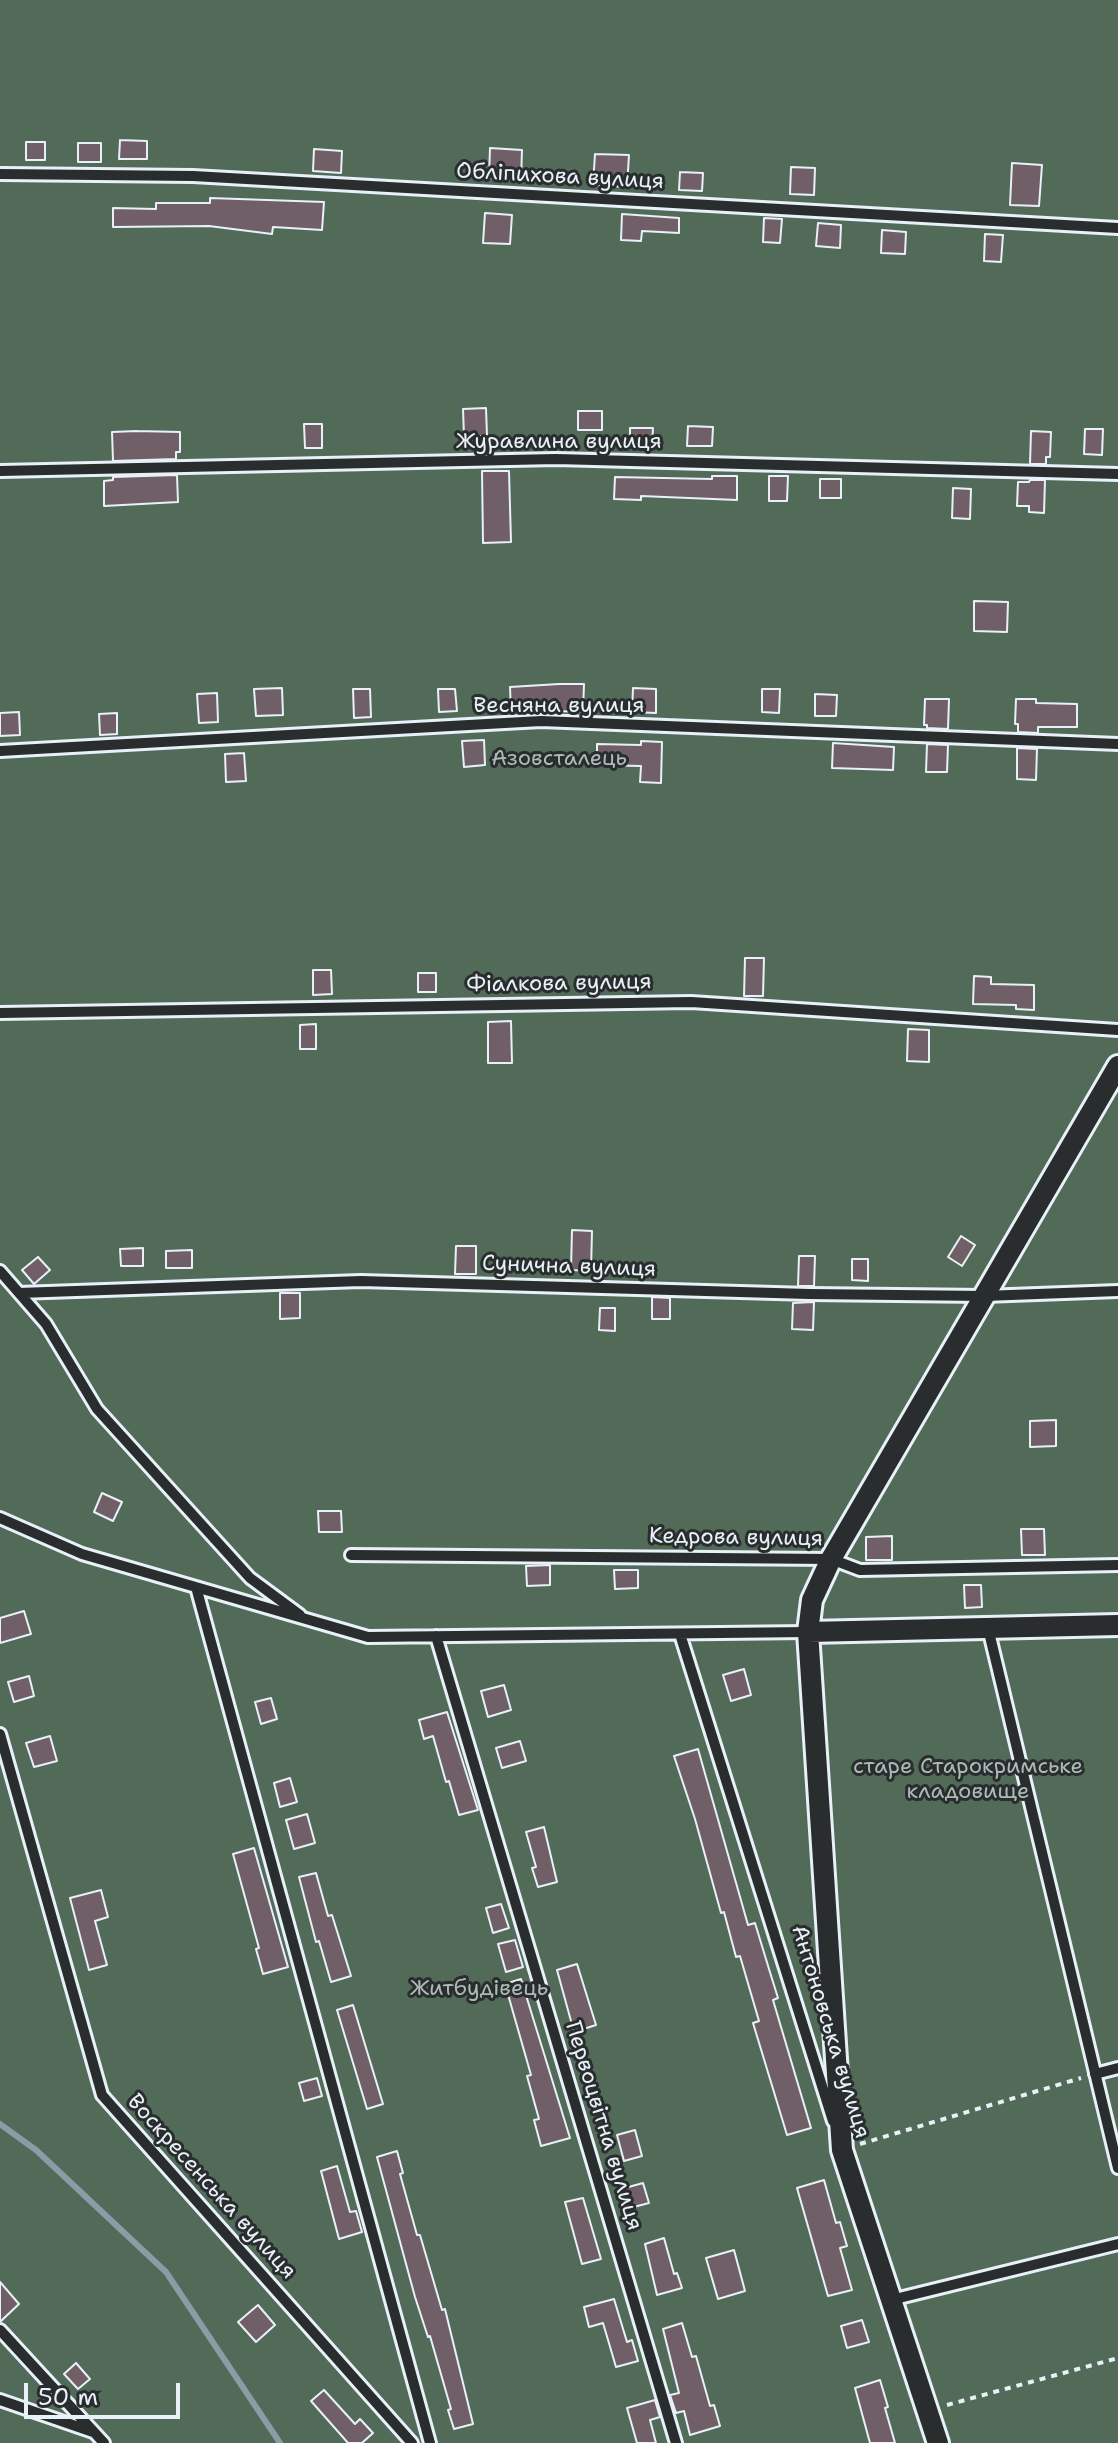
<!DOCTYPE html>
<html>
<head>
<meta charset="utf-8">
<style>
  body { margin:0 }
  #map { position:relative; width:1118px; height:2443px; overflow:hidden; background:#2a2d2e; font-family:"Shantell Sans",sans-serif }
  canvas { display:block }
  .scale { position:absolute; left:24px; top:2383px; width:156px; height:36px; box-sizing:border-box; border:4px solid #e8f1f8; border-top:0; padding-left:10px; font-size:24px; line-height:28px; white-space:nowrap; color:#e8f1f8; -webkit-text-stroke:6px #2a2d2e; paint-order:stroke }
</style>
</head>
<body>
<div id="map">
<canvas width="1118" height="2443"></canvas>
<div class="scale">50 m</div>
</div>
<script>
const ctx = document.querySelector('canvas').getContext('2d');
ctx.lineJoin = 'round';
function paint(path, color) { ctx.fillStyle = color; ctx.fill(path, 'evenodd'); }
const poly = rows => new Path2D(rows.map(r => 'M' + r).join(''));
function trace(path, color, width, dash) { ctx.strokeStyle = color; ctx.lineWidth = width; ctx.lineCap = dash ? 'butt' : 'round'; ctx.setLineDash(dash || []); ctx.stroke(path); }
function label(font, color, halo, rows, align = 'center') {
  ctx.font = font + ' "Shantell Sans",sans-serif'; ctx.lineWidth = 6; ctx.setLineDash([]); ctx.textBaseline = 'middle'; ctx.strokeStyle = halo; ctx.fillStyle = color; for (const [text, x, y, turn = 0] of rows) {
    ctx.save(); ctx.translate(x, y); ctx.rotate((+turn || 0) * Math.PI / 180); ctx.textAlign = isNaN(turn) ? turn : align; if (halo) ctx.strokeText(text, 0, 0); ctx.fillText(text, 0, 0); ctx.restore();
  }
}
const green = poly([
  [0,0,1118,0,1118,2443,0,2443]
]);
const stream = poly([
  [0,2124,36,2150,166,2272,280,2443]
]);
const building = poly([
  [120,140,147,141,147,159,119,159,120,140],
  [26,142,45,142,45,160,26,160,26,142],
  [78,143,101,143,101,162,78,162,78,143],
  [490,148,522,150,521,180,489,178,490,148],
  [314,149,342,151,341,173,313,171,314,149],
  [595,154,629,155,627,187,593,185,595,154],
  [1012,163,1042,165,1039,206,1010,205,1012,163],
  [791,167,815,168,814,195,790,194,791,167],
  [680,172,703,173,702,191,679,190,680,172],
  [210,198,324,202,322,230,273,227,272,234,209,226,113,227,113,208,156,209,156,203,210,203,210,198],
  [485,213,512,215,510,244,483,243,485,213],
  [622,214,679,218,679,233,642,231,641,241,621,240,622,214],
  [764,218,782,219,780,243,763,242,764,218],
  [818,223,841,225,840,248,816,246,818,223],
  [882,230,906,232,905,254,881,253,882,230],
  [985,234,1003,235,1001,262,984,261,985,234],
  [486,408,487,436,464,436,463,409,486,408],
  [578,411,602,411,602,430,578,430,578,411],
  [304,424,322,424,322,448,305,448,304,424],
  [688,426,713,427,712,446,687,446,688,426],
  [630,428,653,428,652,444,630,444,630,428],
  [1085,429,1103,429,1102,455,1084,454,1085,429],
  [137,431,180,432,180,452,176,452,176,459,113,461,112,432,137,431],
  [1031,431,1051,432,1050,457,1046,457,1046,464,1030,464,1031,431],
  [482,471,509,471,511,542,483,543,482,471],
  [177,475,178,502,104,506,104,481,113,480,113,477,177,475],
  [712,476,737,476,737,500,641,496,641,500,614,499,615,477,712,479,712,476],
  [769,476,788,476,787,501,769,501,769,476],
  [820,479,841,479,841,498,820,498,820,479],
  [1030,480,1045,480,1044,513,1029,512,1029,506,1017,506,1018,482,1029,482,1030,480],
  [953,488,971,489,970,519,952,518,953,488],
  [974,601,1008,602,1007,632,974,631,974,601],
  [559,684,584,684,583,712,558,711,558,709,511,711,510,687,559,684],
  [282,688,283,715,256,716,254,689,282,688],
  [633,688,656,689,656,713,632,712,633,688],
  [353,689,370,689,371,717,354,718,353,689],
  [438,689,455,689,457,711,439,712,438,689],
  [762,689,780,689,779,713,762,712,762,689],
  [217,693,218,722,199,723,197,694,217,693],
  [815,694,837,695,836,716,815,716,815,694],
  [925,699,949,699,948,729,927,728,927,725,924,725,925,699],
  [1016,699,1036,699,1036,703,1077,704,1077,727,1038,727,1038,733,1018,732,1018,724,1015,724,1016,699],
  [19,712,20,735,0,736,0,713,19,712],
  [117,713,117,734,100,735,99,714,117,713],
  [484,740,485,765,464,767,462,741,484,740],
  [641,741,662,742,661,783,640,782,641,766,597,765,597,744,641,745,641,741],
  [833,743,894,747,893,770,832,768,833,743],
  [927,744,948,745,947,772,926,772,927,744],
  [1017,748,1037,749,1036,780,1017,779,1017,748],
  [244,753,246,781,226,782,225,754,244,753],
  [745,958,764,958,763,996,744,996,745,958],
  [313,970,331,970,332,994,313,995,313,970],
  [418,973,436,973,436,992,418,992,418,973],
  [974,976,991,977,991,984,1034,985,1034,1010,1016,1009,1016,1005,973,1004,974,976],
  [511,1021,512,1063,488,1063,488,1022,511,1021],
  [316,1024,316,1049,300,1049,300,1025,316,1024],
  [908,1029,929,1030,929,1062,907,1061,908,1029],
  [572,1230,592,1231,591,1271,571,1270,572,1230],
  [961,1236,975,1245,962,1266,948,1257,961,1236],
  [456,1246,476,1246,476,1274,455,1274,456,1246],
  [143,1248,143,1266,121,1266,120,1249,143,1248],
  [192,1250,192,1268,166,1268,166,1251,192,1250],
  [799,1256,815,1256,814,1286,798,1286,799,1256],
  [38,1257,50,1270,34,1284,22,1270,38,1257],
  [852,1259,868,1259,868,1281,852,1280,852,1259],
  [280,1293,300,1293,300,1318,280,1319,280,1293],
  [652,1297,670,1298,670,1319,652,1319,652,1297],
  [814,1302,813,1330,792,1329,793,1303,814,1302],
  [600,1308,615,1308,615,1331,599,1330,600,1308],
  [1056,1420,1056,1446,1030,1447,1030,1421,1056,1420],
  [102,1493,122,1502,113,1521,94,1512,102,1493],
  [318,1511,341,1511,342,1532,319,1532,318,1511],
  [1021,1529,1044,1529,1045,1555,1022,1555,1021,1529],
  [892,1536,892,1560,866,1560,866,1537,892,1536],
  [550,1565,550,1585,527,1586,526,1566,550,1565],
  [614,1570,638,1570,638,1588,615,1589,614,1570],
  [964,1585,981,1585,982,1607,965,1608,964,1585],
  [24,1611,31,1634,0,1643,0,1618,24,1611],
  [744,1669,751,1695,731,1701,723,1675,744,1669],
  [29,1676,34,1696,14,1702,8,1682,29,1676],
  [504,1685,511,1710,488,1717,481,1691,504,1685],
  [271,1698,277,1719,261,1724,255,1702,271,1698],
  [447,1712,478,1810,459,1815,449,1781,446,1782,433,1736,424,1739,419,1720,447,1712],
  [50,1736,57,1761,34,1767,26,1743,50,1736],
  [520,1741,526,1761,502,1768,496,1748,520,1741],
  [698,1749,748,1925,755,1923,769,1969,778,1998,773,2000,811,2128,787,2135,753,2023,759,2021,740,1956,736,1957,724,1912,721,1913,695,1819,674,1756,698,1749],
  [290,1778,297,1802,280,1807,274,1783,290,1778],
  [307,1814,315,1843,294,1849,286,1820,307,1814],
  [544,1827,557,1882,538,1887,532,1868,536,1867,526,1832,544,1827],
  [254,1848,288,1967,263,1974,256,1949,259,1948,233,1854,254,1848],
  [316,1873,328,1916,332,1915,351,1976,331,1982,319,1941,316,1942,299,1877,316,1873],
  [101,1890,108,1917,95,1921,107,1965,89,1970,70,1898,101,1890],
  [501,1904,509,1928,493,1933,486,1908,501,1904],
  [515,1940,523,1967,506,1972,498,1944,515,1940],
  [577,1964,596,2025,574,2032,557,1970,577,1964],
  [521,1979,570,2138,541,2146,534,2120,539,2119,527,2076,531,2075,505,1984,521,1979],
  [353,2005,383,2104,367,2109,337,2010,353,2005],
  [317,2078,322,2096,304,2101,299,2083,317,2078],
  [635,2130,642,2156,624,2161,617,2135,635,2130],
  [397,2151,403,2173,400,2174,417,2235,420,2235,442,2310,445,2309,473,2424,454,2429,448,2410,451,2409,430,2336,428,2337,415,2297,377,2157,397,2151],
  [337,2166,350,2212,356,2211,362,2232,339,2239,321,2171,337,2166],
  [824,2180,836,2223,840,2222,847,2246,840,2248,852,2290,828,2296,797,2188,824,2180],
  [643,2183,649,2203,630,2208,625,2188,643,2183],
  [583,2198,601,2259,582,2264,565,2202,583,2198],
  [664,2238,674,2274,677,2273,682,2288,657,2295,645,2244,664,2238],
  [734,2250,745,2291,718,2299,706,2258,734,2250],
  [0,2282,19,2304,0,2322,0,2282],
  [614,2299,627,2342,632,2340,638,2361,616,2367,603,2323,589,2327,584,2307,614,2299],
  [258,2305,275,2325,256,2342,238,2322,258,2305],
  [862,2320,869,2342,847,2348,841,2326,862,2320],
  [682,2323,692,2357,696,2356,710,2406,714,2405,720,2426,690,2435,684,2411,676,2413,670,2395,679,2393,663,2329,682,2323],
  [76,2363,90,2379,78,2389,64,2374,76,2363],
  [880,2380,888,2407,885,2408,895,2443,870,2443,855,2388,880,2380],
  [324,2390,355,2424,360,2419,373,2433,362,2443,348,2443,311,2401,324,2390],
  [655,2400,660,2417,650,2420,656,2443,637,2443,627,2408,655,2400]
]);
const path = poly([
  [860,2144,1081,2078],
  [947,2405,1118,2358]
]);
const service = poly([
  [0,174,193,176,1118,228],
  [0,471,556,459,1118,474],
  [0,751,541,721,1118,744],
  [0,1013,691,1002,1118,1030],
  [0,1271,46,1324,97,1409,250,1578,300,1615],
  [19,1293,361,1281,809,1294,984,1296,1118,1291],
  [0,1518,82,1554,368,1637,808,1632],
  [351,1555,831,1559,860,1570,1118,1565],
  [196,1587,430,2443],
  [988,1628,1118,2168],
  [680,1634,833,2121],
  [436,1636,676,2443],
  [0,1734,102,2095,412,2443],
  [1095,2074,1118,2068],
  [891,2300,1118,2244],
  [0,2330,104,2443],
  [0,2400,93,2432]
]);
const minor = poly([
  [808,1632,1118,1625],
  [938,2443,842,2150,808,1632,812,1600,831,1559,1118,1066]
]);
const streetNames = [
  ["Обліпихова вулиця",560,177,3],
  ["Журавлина вулиця",559,442],
  ["Весняна вулиця",559,706],
  ["Фіалкова вулиця",559,984,-1],
  ["Сунична вулиця",569,1267,2],
  ["Кедрова вулиця",736,1538,1],
  ["Антоновська вулиця",830,2032,73],
  ["Первоцвітна вулиця",603,2126,73],
  ["Воскресенська вулиця",211,2187,48]
];
const parkNames = [
  ["Азовсталець",559,759],
  ["старе Старокримське",968,1767],
  ["кладовище",968,1792],
  ["Житбудівець",479,1989]
];
paint(green, '#526a58');
trace(stream, '#8a9ca6', 6);
paint(building, '#715f67');
trace(building, '#e8f1f8', 2);
trace(service, '#e8f1f8', 16);
trace(minor, '#e8f1f8', 26);
trace(path, '#e8f1f8', 4, [6, 6]);
trace(service, '#2a2d2e', 10);
trace(minor, '#2a2d2e', 20);
label('22px', '#e8f1f8', '#2a2d2e', streetNames);
label('22px', '#acbbb8', '#2a2d2e', parkNames);
</script>
</body>
</html>
